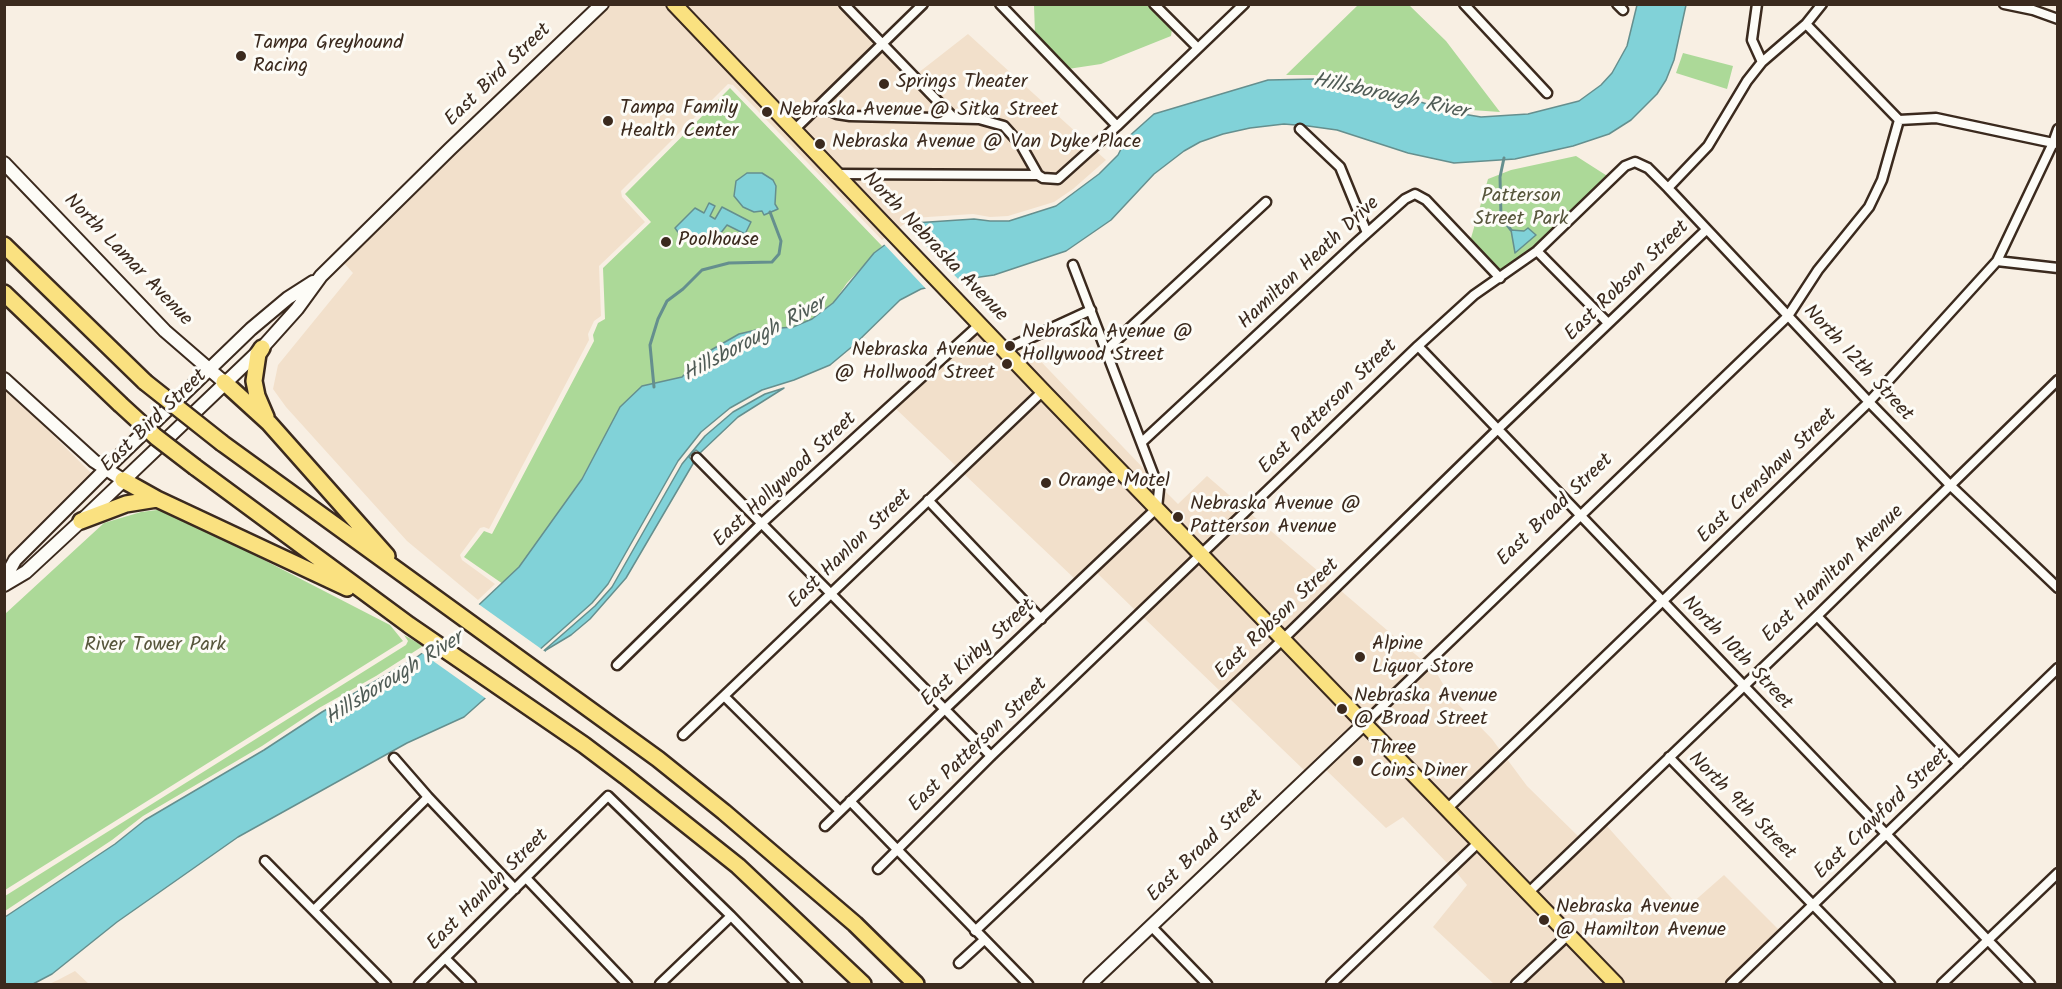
<!DOCTYPE html>
<html>
<head>
<meta charset="utf-8">
<style>
  body { margin:0 }
  #map { position:relative; width:2062px; height:989px; overflow:hidden; background:#f8efe3; font-family:Kalam,sans-serif }
  canvas { display:block }
  .frame { position:absolute; inset:0; border:6px solid #3b2a1e; pointer-events:none }
</style>
</head>
<body>
<div id="map">
<canvas width="2062" height="989"></canvas>
<div class="frame"></div>
</div>
<script>
const ctx = document.querySelector('canvas').getContext('2d');
ctx.lineJoin = 'round';
function paint(path, color) { ctx.fillStyle = color; ctx.fill(path, 'evenodd'); }
const poly = rows => new Path2D(rows.map(r => 'M' + r).join(''));
function trace(path, color, width, dash) { ctx.strokeStyle = color; ctx.lineWidth = width; ctx.lineCap = dash ? 'butt' : 'round'; ctx.setLineDash(dash || []); ctx.stroke(path); }
function label(font, color, halo, rows, align = 'center') {
  ctx.font = font + ' Kalam,sans-serif'; ctx.lineWidth = 6; ctx.setLineDash([]); ctx.textBaseline = 'middle'; ctx.strokeStyle = halo; ctx.fillStyle = color; for (const [text, x, y, turn = 0] of rows) {
    ctx.save(); ctx.translate(x, y); ctx.rotate((+turn || 0) * Math.PI / 180); ctx.textAlign = isNaN(turn) ? turn : align; if (halo) ctx.strokeText(text, 0, 0); ctx.fillText(text, 0, 0); ctx.restore();
  }
}
const built = poly([
  [610,5,667,5,889,235,882,240,733,85,728,84,621,191,622,197,645,222,599,266,601,316,594,321,588,334,589,340,489,529,484,527,480,528,460,555,462,560,495,584,478,600,407,541,286,407,273,389,278,365,353,273,343,262],
  [682,5,837,5,875,44,794,121],
  [968,34,1089,144,1056,174,1043,172,1025,142,1005,121,980,114,955,112,890,45,918,73],
  [883,52,940,112,850,111,838,109,828,105],
  [820,112,835,119,851,122,979,124,1002,131,1017,148,1029,169,838,168,802,130],
  [1097,152,1106,160,1073,189,1054,202,1008,216,990,217,973,214,913,218,897,229,849,179,1037,180,1043,183,1058,185,1062,184],
  [980,331,1035,390,956,466,896,409],
  [1026,346,1147,472,1153,490,1153,497,1013,352],
  [5,387,92,474,5,560],
  [1043,398,1150,508,1075,579,964,474],
  [1207,476,1243,507,1202,547,1163,507,1164,490,1178,504],
  [1251,514,1332,583,1283,630,1209,555],
  [1157,516,1194,554,1135,610,1097,573],
  [1202,562,1276,638,1220,691,1144,618],
  [1340,590,1422,660,1364,715,1291,639],
  [1284,646,1357,722,1305,771,1229,698],
  [1430,667,1436,672,1450,696,1492,739,1500,750,1447,801,1372,723],
  [1365,730,1472,841,1448,864,1403,817,1386,828,1326,770,1315,780,1314,779],
  [1507,759,1527,786,1578,836,1528,885,1455,809],
  [1606,825,1683,911,1724,875,1779,930,1723,984,1623,984,1535,893],
  [1479,849,1561,934,1508,984,1494,984,1433,927,1467,885,1456,872],
  [1569,942,1609,984,1524,984],
  [75,971,89,984,49,984,58,980]
]);
const green = poly([
  [1034,5,1147,5,1172,29,1171,36,1101,64,1068,69,1035,34],
  [1358,5,1409,5,1446,41,1500,112,1457,109,1397,90,1331,80,1315,75,1286,75],
  [1683,53,1733,66,1727,89,1676,73],
  [730,88,882,246,847,283,833,303,812,319,793,327,756,330,704,354,682,377,642,386,620,408,582,478,545,533,519,567,503,584,464,557,484,531,492,534,594,341,593,335,598,323,605,319,603,268,651,222,625,194],
  [1576,156,1612,179,1537,251,1500,278,1469,245,1488,179,1511,170],
  [165,509,390,625,403,641,5,890,5,614,104,523,141,512],
  [404,635,423,646,376,676,319,708,262,746,143,816,112,840,5,911,5,896,406,645,408,641]
]);
const water = poly([
  [1637,5,1686,5,1674,60,1666,80,1657,94,1631,120,1609,134,1573,146,1515,159,1454,163,1408,153,1337,130,1308,126,1284,124,1250,128,1223,134,1200,142,1184,151,1154,174,1111,220,1066,251,994,275,966,279,921,289,900,300,854,345,830,365,794,380,762,390,730,408,701,432,678,461,608,584,592,603,464,717,407,743,238,837,117,922,52,974,33,984,5,984,5,917,115,844,145,820,264,750,322,712,417,657,449,633,519,567,582,479,620,407,642,386,682,377,704,354,739,334,756,330,793,327,812,319,833,303,874,253,914,223,974,219,990,221,1009,221,1056,206,1099,174,1118,155,1126,139,1154,114,1268,80,1315,79,1331,85,1397,95,1457,113,1481,117,1528,114,1579,101,1601,85,1612,73,1627,46,1637,5],
  [747,173,762,173,773,180,776,186,775,204,778,209,764,215,762,211,754,212,743,207,734,196,736,181,747,173],
  [709,203,715,206,710,216,715,219,722,207,751,222,745,234,727,225,720,234,716,236,702,234,686,238,680,235,675,228,695,208,704,213,709,203],
  [1528,228,1536,235,1515,253,1511,230,1524,231,1528,228],
  [784,388,738,417,700,453,696,450,689,457,694,462,626,578,590,619,571,635,546,650,535,664,532,661,595,606,612,587,682,464,705,436,733,412,765,394,784,388]
]);
const pier = poly([
  [906,225,962,283,928,291,882,242],
  [477,603,547,653,537,666,529,662,488,700,419,651,447,631]
]);
const stream = poly([
  [1504,158,1500,177,1501,217,1511,230],
  [654,387,650,345,658,319,667,301,683,289,702,270,729,263,772,262,779,254,781,241,770,212]
]);
const street = poly([
  [844,4,953,117],
  [1000,4,1117,126],
  [1154,4,1198,48],
  [1464,4,1547,93],
  [1617,4,1623,10],
  [1757,4,1752,40,1762,62],
  [2004,4,2033,10,2058,19],
  [819,106,837,114,850,116,979,119,1004,126,1021,145,1038,175,1043,178,1058,179,1117,126,1244,4],
  [1899,120,1936,118,2058,144],
  [1300,129,1340,167,1367,233],
  [794,130,923,4],
  [836,174,1038,175],
  [1668,188,1708,146,1747,81,1762,62,1806,24,1822,4],
  [1537,251,1608,323],
  [1997,261,2058,268],
  [1418,346,2030,984],
  [1004,350,1091,310],
  [1106,350,1266,202],
  [1142,442,1356,243,1405,199,1415,194,1426,200,1500,278],
  [697,458,991,756],
  [928,500,1041,619],
  [1817,616,1959,764],
  [617,665,762,523,980,324],
  [724,696,840,811],
  [1365,723,1788,316,1818,270,1869,207,1882,180,1899,120,1806,24],
  [683,735,1043,391],
  [1669,757,1890,984],
  [394,758,428,797,515,889],
  [850,801,1028,984],
  [1447,809,1869,402,1997,261,2053,143,2058,129],
  [825,826,944,710,1157,508,1159,489,1073,265],
  [265,861,386,984],
  [878,869,991,756,1418,346,1474,295,1537,251,1625,166,1635,162,1648,168,1668,188,1869,402,1951,486,2058,588],
  [526,878,627,984],
  [1528,893,1817,616,2058,380],
  [314,910,428,797],
  [1151,926,1207,984],
  [975,931,1276,646,1498,429,1706,230],
  [445,958,471,984],
  [959,963,984,940],
  [419,984,608,796,731,916,797,984],
  [660,984,731,916],
  [1331,984,1479,842],
  [1516,984,1568,935],
  [1731,984,2058,668],
  [1942,984,2058,873]
]);
const secondary = poly([
  [4,163,165,331,224,382],
  [4,379,94,461,123,480],
  [4,580,15,560,106,469,251,329,288,298,313,282],
  [4,585,26,572,81,521,262,348,297,309,321,276,450,149,602,4],
  [1090,984,1365,723]
]);
const primary = poly([
  [674,4,1043,391,1616,984]
]);
const highway = poly([
  [4,245,145,382],
  [4,293,120,404],
  [262,348,258,354,254,381,257,396,266,417],
  [224,382,269,423,387,556],
  [222,443,658,759,724,812,855,924,916,984],
  [195,467,409,625,584,745,625,776,738,866,863,984],
  [123,480,157,499,347,588],
  [81,521,126,504,157,499]
]);
const highwayBridge = poly([
  [145,382,222,443],
  [120,404,156,437,195,467]
]);
const markers = [
  [241,56,6,"#3b2a1e"],
  [884,84,6,"#3b2a1e"],
  [767,112,6,"#3b2a1e"],
  [608,121,6,"#3b2a1e"],
  [820,144,6,"#3b2a1e"],
  [666,242,6,"#3b2a1e"],
  [1010,346,6,"#3b2a1e"],
  [1007,364,6,"#3b2a1e"],
  [1046,483,6,"#3b2a1e"],
  [1178,517,6,"#3b2a1e"],
  [1360,657,6,"#3b2a1e"],
  [1342,709,6,"#3b2a1e"],
  [1358,761,6,"#3b2a1e"],
  [1544,920,6,"#3b2a1e"]
];
const poiNames = [
  ["Tampa Greyhound",253,45],
  ["Racing",253,68],
  ["Springs Theater",896,84],
  ["Tampa Family",620,110],
  ["Health Center",620,133],
  ["Nebraska Avenue @ Sitka Street",779,112],
  ["Nebraska Avenue @ Van Dyke Place",832,144],
  ["Poolhouse",678,242],
  ["Nebraska Avenue @",1022,334],
  ["Hollywood Street",1022,357],
  ["Nebraska Avenue",995,352,"right"],
  ["@ Hollwood Street",995,375,"right"],
  ["Orange Motel",1058,483],
  ["Nebraska Avenue @",1190,506],
  ["Patterson Avenue",1190,529],
  ["Alpine",1372,646],
  ["Liquor Store",1372,669],
  ["Nebraska Avenue",1354,698],
  ["@ Broad Street",1354,721],
  ["Three",1370,750],
  ["Coins Diner",1370,773],
  ["Nebraska Avenue",1556,909],
  ["@ Hamilton Avenue",1556,932]
];
const streetNames = [
  ["East Bird Street",499,76,-44],
  ["North Nebraska Avenue",934,248,46],
  ["North Lamar Avenue",127,261,46],
  ["Hamilton Heath Drive",1310,264,-43],
  ["East Robson Street",1628,282,-44],
  ["North 12th Street",1857,364,47],
  ["East Patterson Street",1329,408,-44],
  ["East Bird Street",155,422,-44],
  ["East Crenshaw Street",1768,477,-44],
  ["East Hollywood Street",786,481,-43],
  ["East Broad Street",1556,511,-44],
  ["East Hanlon Street",851,550,-44],
  ["East Hamilton Avenue",1834,575,-44],
  ["East Robson Street",1278,620,-44],
  ["East Kirby Street",979,654,-43],
  ["North 10th Street",1736,654,46],
  ["East Patterson Street",979,746,-44],
  ["North 9th Street",1741,807,45],
  ["East Crawford Street",1883,815,-44],
  ["East Broad Street",1206,847,-44],
  ["East Hanlon Street",489,891,-45]
];
const parkNames = [
  ["Patterson",1521,198],
  ["Street Park",1521,221],
  ["River Tower Park",155,647]
];
const waterNames = [
  ["Hillsborough River",1390,98,12],
  ["Hillsborough River",755,341,-28],
  ["Hillsborough River",395,680,-32]
];
paint(built, '#f2e0cb');
paint(green, '#acd998');
paint(water, '#81d2d8');
trace(water, '#658f8e', 1.5);
paint(pier, '#f8efe3');
trace(stream, '#658f8e', 3);
trace(street, '#3b2a1e', 13);
trace(secondary, '#3b2a1e', 16);
trace(primary, '#3b2a1e', 18);
trace(highway, '#3b2a1e', 20);
trace(street, '#fdfcf7', 8);
trace(secondary, '#fdfcf7', 12);
trace(primary, '#fae180', 14);
trace(highway, '#fae180', 15);
trace(highwayBridge, '#3b2a1e', 20, []);
trace(highwayBridge, '#fae180', 15);
for (const [x, y, r, color] of markers) { const dot = new Path2D(); dot.arc(x, y, r, 0, 2 * Math.PI); ctx.fillStyle = color; ctx.fill(dot); trace(dot, '#fdfcf7', 2); }
label('20px', '#3b2a1e', '#fdfcf7', poiNames, 'left');
label('20px', '#3b2a1e', '#fdfcf7', streetNames);
label('20px', '#57563c', '#fdfcf7', parkNames);
label('italic 21px', '#505c56', '#fdfcf7', waterNames);
</script>
</body>
</html>
